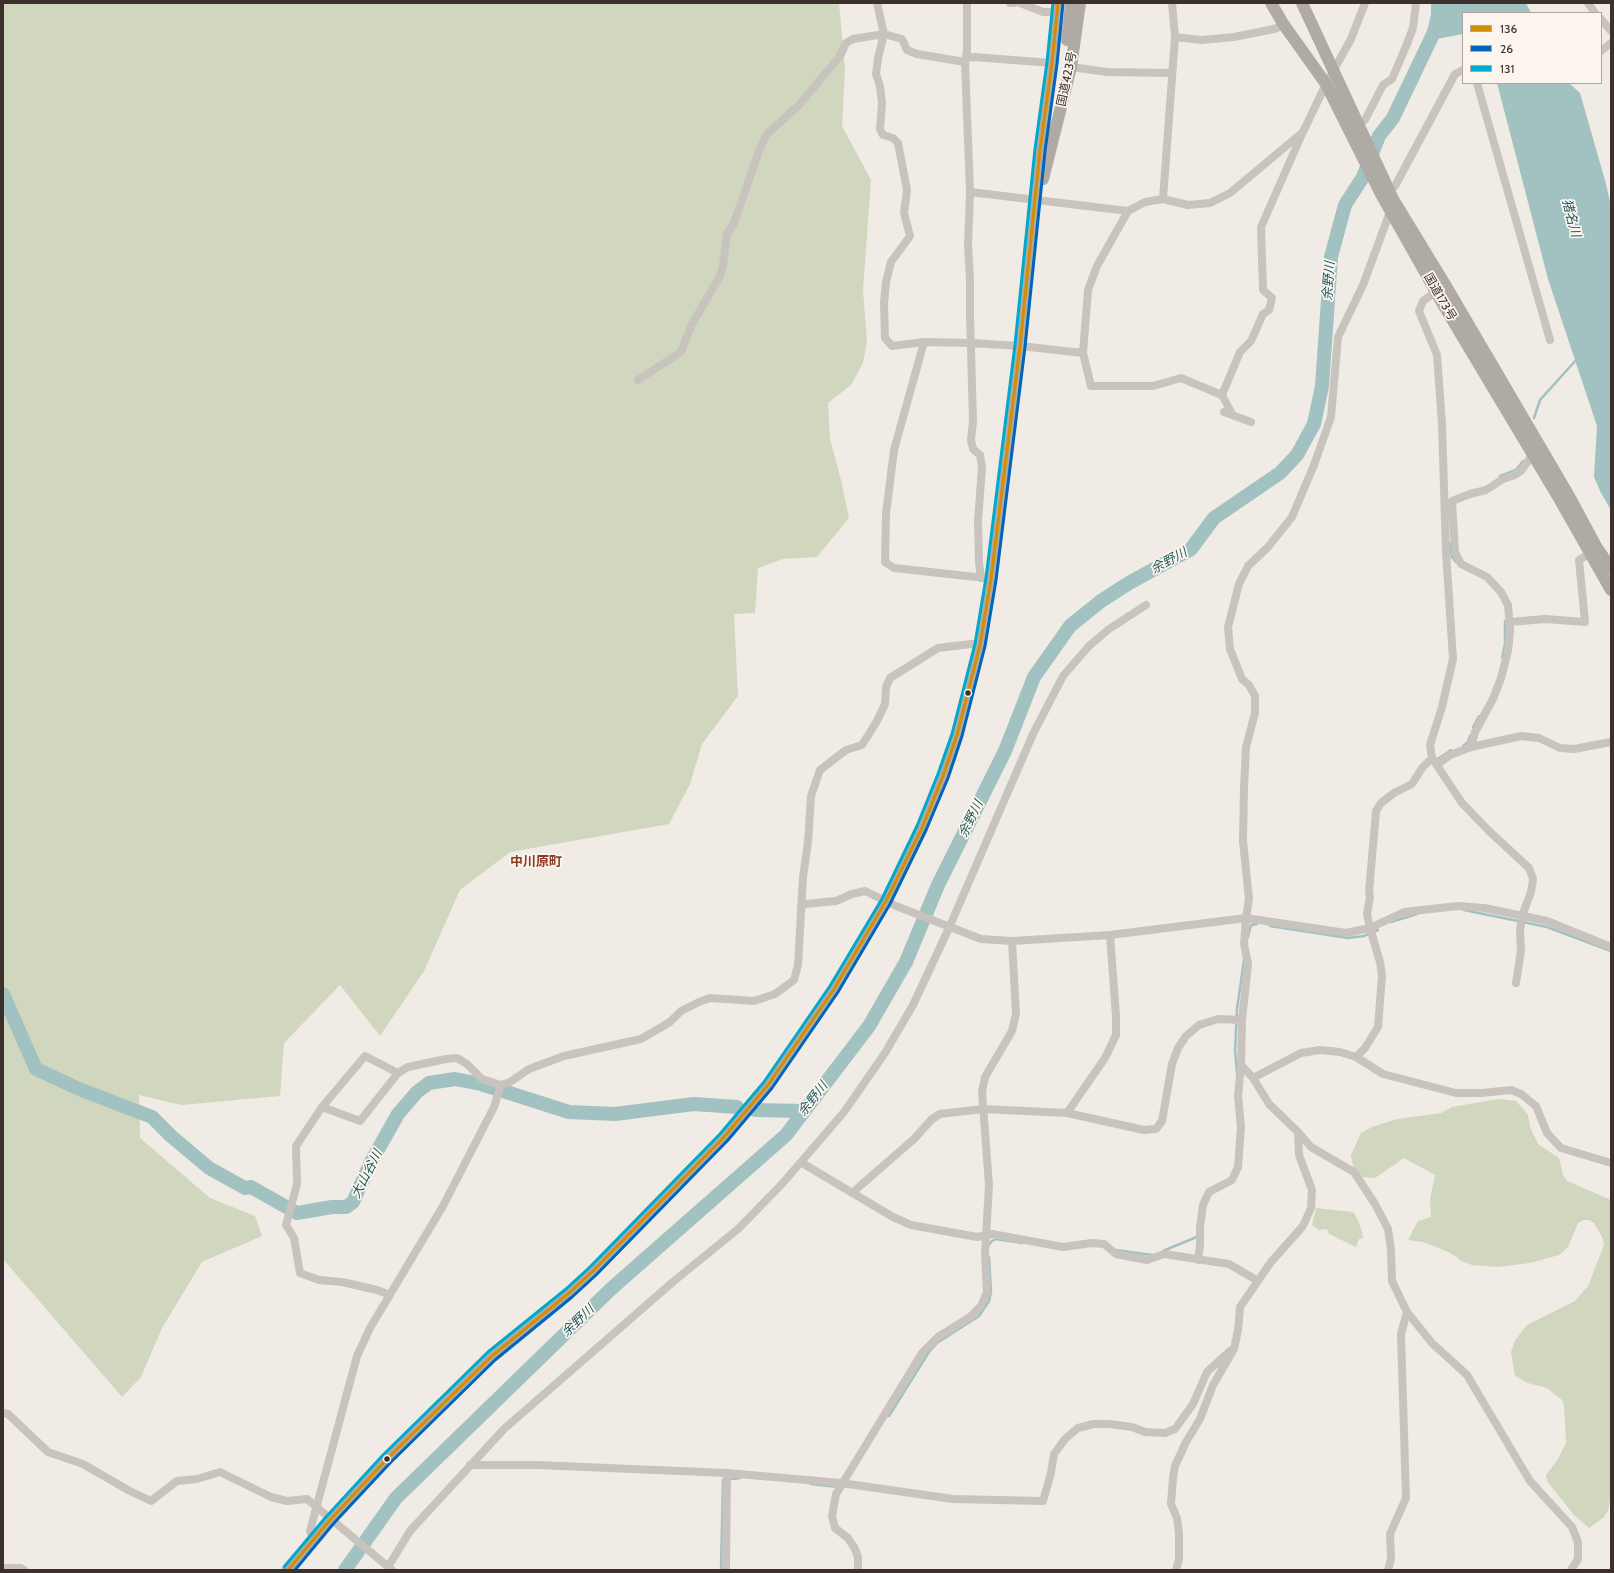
<!DOCTYPE html>
<html>
<head>
<meta charset="utf-8">
<style>
  body { margin:0 }
  #map { position:relative; width:1614px; height:1573px; overflow:hidden; background:#f0ebe5; font-family:Cabin,sans-serif }
  canvas { display:block }
  .frame { position:absolute; inset:0; border:4px solid #3b302b; pointer-events:none }
  .legend { position:absolute; left:1462px; top:12px; width:140px; height:72px; box-sizing:border-box; background:#fbf5ee; border:1px solid #aea6a0; margin:0; padding:5px 7px; list-style:none; font-size:12px; color:#3b302b }
  .legend li { display:flex; align-items:center; gap:8px; height:20px }
  .legend b { width:20px; border:1px solid #aea6a0 }
</style>
</head>
<body>
<div id="map">
<canvas width="1614" height="1573"></canvas>
<div class="frame"></div>
<ul class="legend">
<li><b style="height:5px;background:#d18e09"></b>136</li>
<li><b style="height:5px;background:#0065bd"></b>26</li>
<li><b style="height:5px;background:#00a9ce"></b>131</li>
</ul>
</div>
<script>
const ctx = document.querySelector('canvas').getContext('2d');
ctx.lineJoin = 'round';
function paint(path, color) { ctx.fillStyle = color; ctx.fill(path, 'evenodd'); }
const poly = rows => new Path2D(rows.map(r => 'M' + r).join(''));
function trace(path, color, width, dash) { ctx.strokeStyle = color; ctx.lineWidth = width; ctx.lineCap = dash ? 'butt' : 'round'; ctx.setLineDash(dash || []); ctx.stroke(path); }
function label(font, color, halo, rows, align = 'center') {
  ctx.font = font + ' Cabin,"Noto Sans JP",sans-serif'; ctx.lineWidth = 3.5; ctx.setLineDash([]); ctx.textBaseline = 'middle'; ctx.strokeStyle = halo; ctx.fillStyle = color; for (const [text, x, y, turn = 0] of rows) {
    ctx.save(); ctx.translate(x, y); ctx.rotate((+turn || 0) * Math.PI / 180); ctx.textAlign = isNaN(turn) ? turn : align; if (halo) ctx.strokeText(text, 0, 0); ctx.fillText(text, 0, 0); ctx.restore();
  }
}
const green = poly([
  [3,3,839,3,845,69,842,126,871,180,863,290,867,341,863,363,851,385,828,403,830,439,841,480,849,518,817,557,783,559,758,568,755,613,734,614,738,696,702,744,690,784,669,824,510,852,460,890,424,971,380,1036,340,985,284,1043,280,1096,181,1105,139,1095,140,1138,210,1198,255,1216,262,1236,202,1262,162,1328,141,1377,122,1397,3,1259],
  [1498,1099,1516,1101,1528,1115,1530,1127,1538,1144,1559,1158,1563,1175,1567,1181,1611,1200,1611,1494,1608,1511,1604,1517,1589,1528,1574,1515,1547,1481,1546,1475,1558,1459,1566,1443,1564,1405,1562,1400,1547,1388,1528,1383,1515,1376,1511,1352,1515,1340,1527,1325,1575,1301,1588,1286,1604,1245,1603,1239,1594,1223,1589,1220,1584,1220,1578,1223,1568,1247,1559,1255,1530,1263,1498,1267,1472,1265,1461,1261,1457,1257,1446,1251,1423,1242,1408,1240,1418,1221,1431,1217,1430,1199,1435,1175,1404,1158,1375,1178,1363,1177,1354,1172,1351,1155,1361,1133,1372,1127,1397,1119,1441,1113,1452,1107],
  [1316,1208,1353,1212,1355,1214,1361,1228,1363,1238,1359,1239,1356,1247,1329,1234,1327,1229,1319,1230,1312,1225]
]);
const water = poly([
  [1431,3,1526,3,1531,13,1463,13,1463,34,1437,39,1427,32,1431,14],
  [1497,83,1569,83,1580,93,1606,184,1611,206,1611,510,1601,493,1594,477,1597,426,1548,279]
]);
const stream = poly([
  [1534,418,1540,400,1577,359],
  [1500,476,1516,470,1523,461],
  [1450,543,1452,557,1456,562],
  [1502,658,1505,644,1505,621],
  [1473,727,1479,716],
  [1463,746,1468,742,1470,736],
  [1435,761,1451,750],
  [1464,910,1547,927,1611,951],
  [1391,922,1417,914],
  [1270,926,1348,938,1364,936,1378,930,1376,928],
  [1248,937,1251,925,1257,924],
  [1237,1074,1235,1051,1237,1009,1244,960],
  [988,1246,992,1241,996,1239,1022,1243],
  [1116,1250,1152,1255],
  [1163,1251,1199,1236],
  [889,1416,929,1352,937,1343,979,1316,989,1301,991,1292,989,1257],
  [811,1484,838,1487],
  [721,1570,723,1480,740,1478]
]);
const river = poly([
  [3,994,36,1069,79,1089,152,1117,171,1136,209,1168,245,1188,251,1187,297,1213,332,1207,346,1207,353,1202,371,1162,398,1114,417,1092,429,1083,455,1079,481,1084,569,1112,615,1114,694,1104,737,1107],
  [755,1110,804,1111],
  [345,1570,396,1498,612,1288,786,1135,869,1026,906,962,938,885,1005,751,1034,677,1070,626,1101,601,1129,583,1191,549,1214,518,1280,473,1297,455,1314,424,1322,386,1331,257,1345,205,1363,177,1379,136,1393,118,1448,3]
]);
const minor = poly([
  [877,3,884,34,878,58,876,74,880,86,882,103,880,129,883,135,893,138,898,143,907,190,904,213,910,236,891,262,886,282,884,303,885,338,892,346,924,342,971,343,1020,346,1083,353],
  [967,3,967,51,965,62,970,192,968,245,970,280,970,315,973,421,971,440,973,449,980,455,982,467,978,521,979,563,981,578],
  [1010,3,1014,3],
  [1020,3,1043,12,1057,12],
  [1588,3,1595,13],
  [1601,19,1611,31],
  [1175,37,1202,40,1234,37,1274,29,1284,25],
  [1601,51,1611,43],
  [966,58,974,57,1052,63],
  [1071,67,1107,72,1172,73],
  [1477,83,1550,340],
  [1365,120,1383,85,1392,79,1407,44,1413,28,1416,3],
  [1395,186,1455,74,1463,70],
  [970,192,1128,211],
  [1163,199,1175,37,1172,3],
  [1440,289,1423,301,1419,311,1437,355,1442,424,1446,552,1453,659,1442,707,1430,745,1432,758,1462,803,1489,831,1529,868,1533,879,1531,892,1522,916,1520,932,1521,950,1516,983],
  [924,342,894,450,886,514,885,562,894,568,985,578],
  [638,380,681,352,691,326,720,276,723,265,727,234,734,223,760,148,767,134,799,105,840,56,846,43,853,39,884,34,902,39,907,50,917,54,965,62],
  [1222,395,1240,352,1251,341,1263,314,1269,310,1272,298,1263,290,1261,227,1302,134],
  [1224,412,1251,422],
  [1232,414,1222,395,1181,378,1153,386,1091,386,1083,353,1088,290,1097,266,1128,211,1145,202,1163,199,1188,205,1210,203,1230,193,1303,132,1326,84,1351,39,1365,3],
  [1509,622,1545,619,1585,622,1579,560,1594,551],
  [1471,747,1475,732,1493,699,1501,678,1508,651,1510,630,1508,605,1501,592,1487,577,1461,564,1455,552,1452,501,1470,494,1486,490,1503,479,1515,475,1521,471,1533,454],
  [1437,765,1450,755,1471,747,1521,736,1539,738,1560,748,1574,749,1611,742],
  [801,908,805,904,836,901,852,894,865,891,896,906,981,939,1012,941,1110,935,1246,918,1346,933,1370,928,1404,912,1458,906,1484,908,1547,921,1611,947],
  [1356,1057,1365,1048,1378,1027,1382,976,1380,962,1370,928,1367,914,1370,897,1369,892,1376,811,1381,803,1394,793,1412,784,1422,768,1432,758],
  [1253,1078,1301,1053,1320,1050,1340,1052,1356,1057,1383,1074,1456,1093,1482,1093,1511,1090,1521,1094,1536,1106,1547,1133,1561,1148,1611,1163],
  [322,1107,360,1121,398,1073],
  [1067,1113,1105,1058,1116,1035,1116,1016,1110,935],
  [1299,1133,1311,1147,1354,1172,1375,1204,1388,1229,1391,1250,1392,1281,1407,1312,1432,1343,1467,1375,1530,1481,1572,1527,1578,1542,1578,1559,1571,1570],
  [802,1163,893,1217,911,1225,977,1237,992,1234,1063,1247,1092,1243,1104,1244,1116,1254,1147,1260,1164,1254,1229,1264,1258,1281],
  [852,1193,914,1139,932,1119,940,1114,983,1109,1067,1113,1144,1130,1156,1129,1162,1121,1172,1064,1178,1048,1186,1036,1199,1025,1218,1019,1242,1020],
  [1198,1260,1200,1245,1200,1227,1203,1205,1209,1192,1232,1180,1238,1167,1241,1127,1238,1096,1241,1065,1242,1020,1248,964,1244,944,1246,918,1249,899,1243,841,1244,787,1246,747,1255,713,1255,696,1249,685,1242,679,1230,649,1228,627,1239,584,1248,566,1268,547,1292,517,1314,465,1331,417,1338,337,1363,285,1391,209],
  [390,1295,377,1290,342,1282,319,1280,300,1273,294,1238,286,1225,297,1184,296,1146,322,1107,365,1056,398,1073,408,1067,446,1059,457,1058,467,1064,482,1079,501,1085,510,1082,529,1069,564,1056,641,1039,670,1022,681,1011,699,1002,710,998,754,1001,775,994,794,980,798,965,803,877,808,842,811,796,820,770,846,750,862,745,877,721,885,704,886,687,890,678,938,648,971,644,980,645],
  [3,1413,8,1414,48,1452,83,1464,128,1490,151,1501,177,1481,197,1479,220,1472,271,1497,287,1501,307,1499,392,1570],
  [470,1465,537,1465,727,1473],
  [314,1540,310,1531,357,1356,370,1328,443,1206,494,1107,501,1085],
  [388,1567,410,1531,504,1429,674,1281,738,1229,782,1184,844,1112,885,1053,913,1005,949,928,1033,734,1063,676,1089,646,1109,629,1146,605],
  [3,1568,21,1568,24,1570],
  [726,1570,727,1473,841,1483,953,1499,1043,1501,1051,1473,1054,1454,1065,1439,1078,1428,1094,1424,1109,1424,1132,1427,1145,1432,1165,1433,1175,1429,1193,1404,1207,1372,1230,1351,1234,1349],
  [858,1570,858,1557,855,1549,848,1538,835,1528,832,1516,836,1494,922,1353,938,1337,970,1317,981,1306,987,1292,985,1254,989,1185,982,1092,985,1077,1012,1031,1016,1013,1012,941],
  [1176,1570,1179,1559,1179,1533,1177,1518,1171,1504,1173,1478,1175,1466,1186,1442,1200,1419,1213,1385,1234,1349,1238,1330,1240,1307,1271,1262,1303,1226,1311,1208,1312,1190,1299,1155,1298,1132,1269,1104,1253,1078,1241,1065],
  [1388,1570,1391,1559,1390,1534,1406,1498,1401,1334,1407,1312]
]);
const highway = poly([
  [1271,3,1284,25,1326,84,1381,194,1444,306,1560,500,1611,590],
  [1302,3,1393,199,1446,286,1569,496,1597,548,1611,568],
  [1067,40,1071,3],
  [1043,179,1071,67,1080,3],
  [288,1570,330,1520,387,1459,492,1356,569,1293,593,1271,724,1137,768,1085,834,989,886,901,922,828,943,776,957,735,980,645,991,579,1020,346,1040,150,1052,63,1058,3]
]);
const bus1 = poly([
  [288,1570,330,1520,387,1459,492,1356,569,1293,593,1271,724,1137,768,1085,834,989,886,901,922,828,943,776,957,735,980,645,991,579,1020,346,1040,150,1052,63,1058,3]
]);
const bus2 = poly([
  [295,1570,334,1523,391,1462,495,1360,572,1297,596,1275,728,1140,772,1088,838,992,890,904,926,830,948,778,962,736,985,646,996,580,1025,347,1045,151,1057,64,1063,3]
]);
const bus3 = poly([
  [284,1567,326,1517,383,1455,488,1352,566,1289,590,1267,720,1134,764,1082,830,986,882,899,917,826,938,774,952,734,975,644,986,578,1015,345,1035,149,1047,62,1053,3]
]);
const markers = [
  [968,693,3.5,"#3b302b"],
  [387,1459,3.5,"#3b302b"]
];
const streetNames = [
  ["国道423号",1067,79,-78],
  ["国道173号",1440,297,60]
];
const waterNames = [
  ["猪名川",1571,218,75],
  ["余野川",1329,281,-86],
  ["余野川",1169,561,-29],
  ["余野川",971,819,-64],
  ["余野川",813,1099,-52],
  ["大山谷川",367,1174,-63],
  ["余野川",578,1321,-44]
];
const neighbourhoodNames = [
  ["中川原町",536,862]
];
paint(green, '#d1d6bf');
paint(water, '#a1c2c1');
trace(stream, '#a1c2c1', 2.5);
trace(river, '#a1c2c1', 14);
trace(minor, '#c9c3be', 8);
trace(highway, '#afaaa4', 12);
trace(bus1, '#d18e09', 3);
trace(bus2, '#0065bd', 3);
trace(bus3, '#00a9ce', 3);
for (const [x, y, r, color] of markers) { const dot = new Path2D(); dot.arc(x, y, r, 0, 2 * Math.PI); ctx.fillStyle = color; ctx.fill(dot); trace(dot, '#fbf5ee', 1.5); }
label('12px', '#3b302b', '#fbf5ee', streetNames);
label('italic 13px', '#1f5a5e', '#fbf5ee', waterNames);
label('bold 13px', '#8c3b22', '#fbf5ee', neighbourhoodNames);
</script>
</body>
</html>
